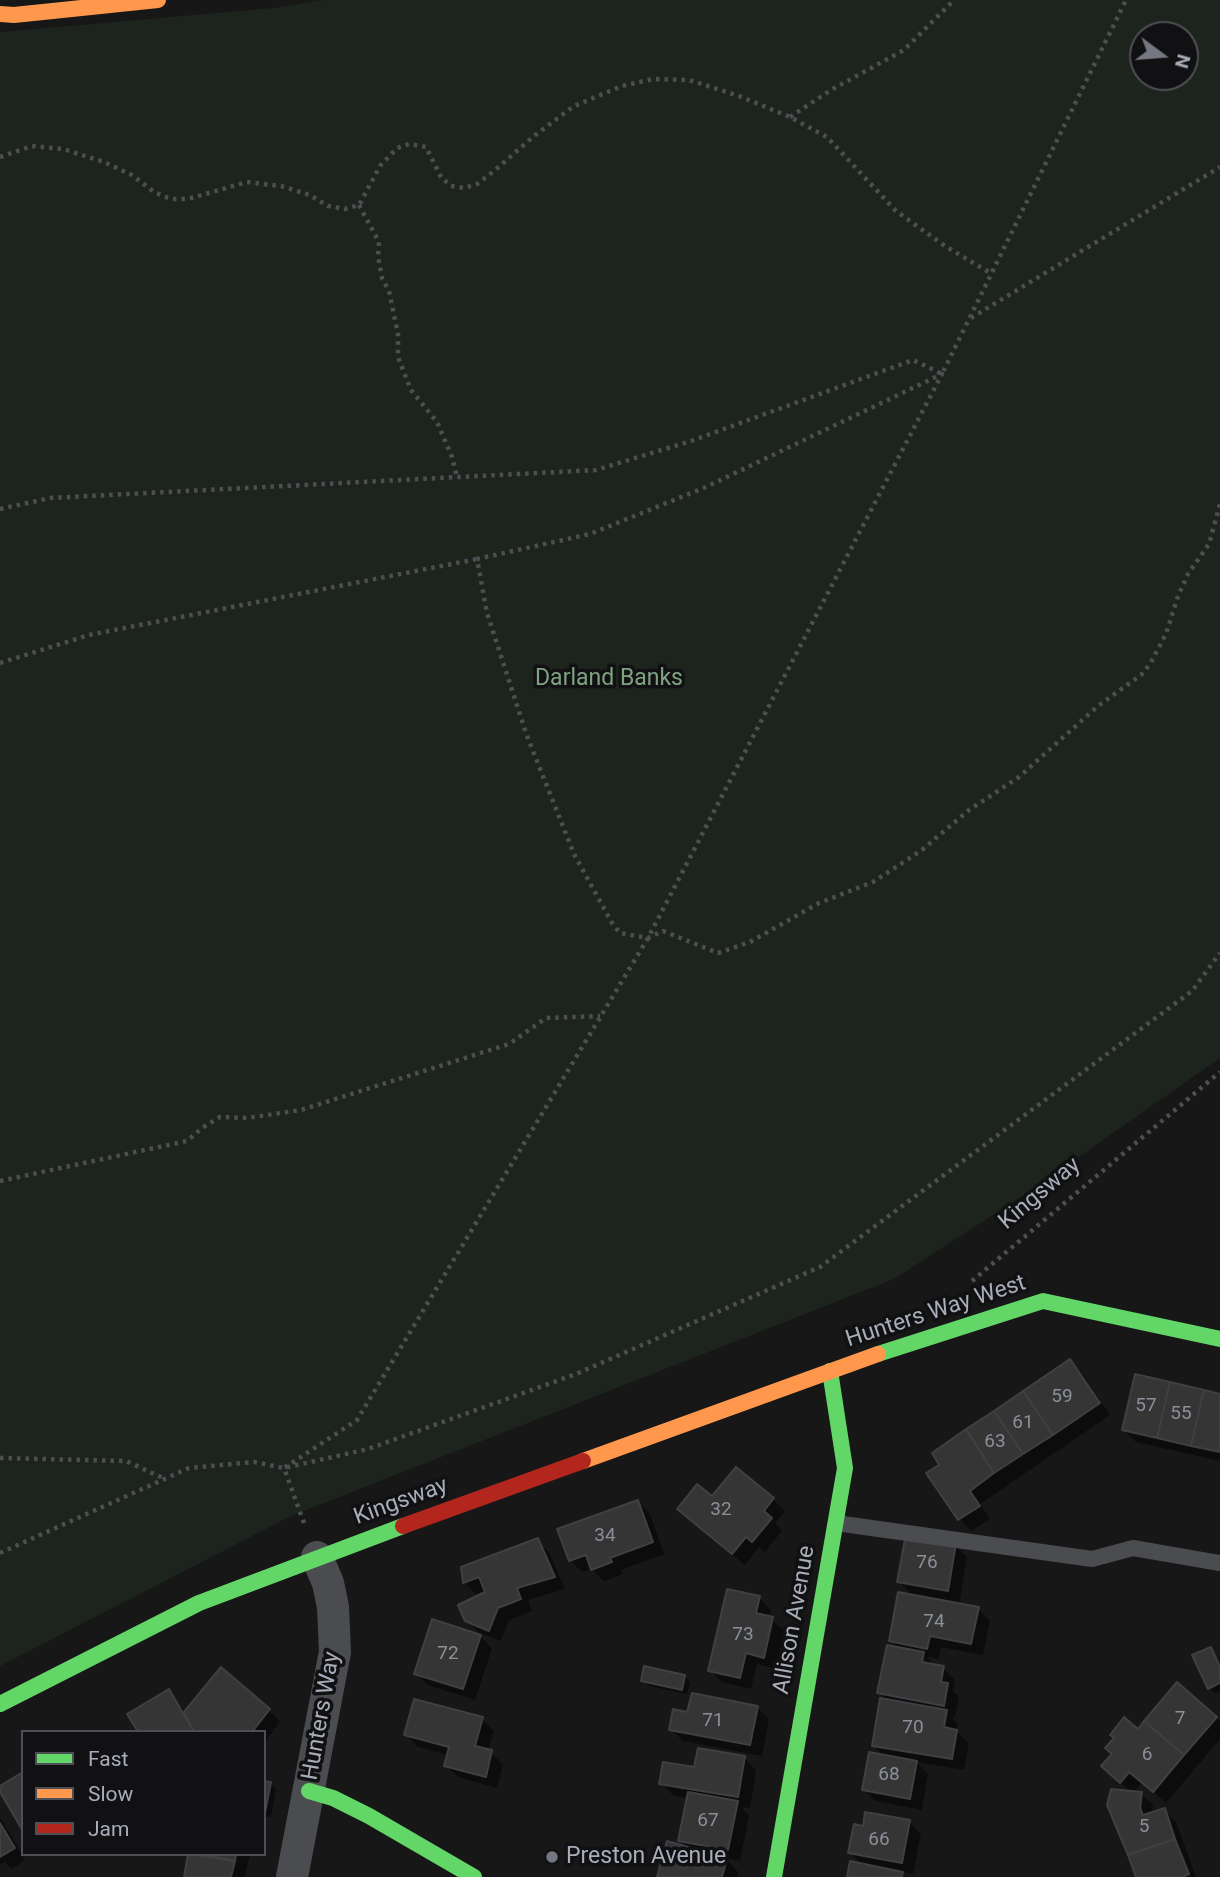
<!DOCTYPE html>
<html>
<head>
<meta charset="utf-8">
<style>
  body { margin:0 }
  #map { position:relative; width:1220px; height:1877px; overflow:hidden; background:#171717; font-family:Roboto,sans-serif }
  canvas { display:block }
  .legend { position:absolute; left:21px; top:1730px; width:245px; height:126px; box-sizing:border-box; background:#111113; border:2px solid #4d4f55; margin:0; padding:9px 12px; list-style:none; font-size:21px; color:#a8adb8 }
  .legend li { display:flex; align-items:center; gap:14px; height:35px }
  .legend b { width:35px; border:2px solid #4d4f55 }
  .north { position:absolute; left:1129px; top:21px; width:70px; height:70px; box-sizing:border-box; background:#111113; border:2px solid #4d4f55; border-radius:50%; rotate:106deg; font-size:19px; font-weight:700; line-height:28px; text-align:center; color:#a8adb8 }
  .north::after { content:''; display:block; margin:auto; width:24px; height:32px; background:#757880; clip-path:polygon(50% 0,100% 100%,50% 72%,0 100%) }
</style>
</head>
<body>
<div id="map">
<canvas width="1220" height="1877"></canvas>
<ul class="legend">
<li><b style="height:9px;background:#63d668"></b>Fast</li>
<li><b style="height:9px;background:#ff974d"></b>Slow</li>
<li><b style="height:9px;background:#b3261e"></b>Jam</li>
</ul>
<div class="north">N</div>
</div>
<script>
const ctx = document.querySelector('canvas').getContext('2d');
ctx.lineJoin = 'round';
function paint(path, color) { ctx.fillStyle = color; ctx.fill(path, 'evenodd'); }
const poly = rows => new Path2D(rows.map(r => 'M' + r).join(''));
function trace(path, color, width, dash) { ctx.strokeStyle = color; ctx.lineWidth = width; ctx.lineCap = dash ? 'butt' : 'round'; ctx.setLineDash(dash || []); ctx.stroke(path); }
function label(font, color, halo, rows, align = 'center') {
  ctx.font = font + ' Roboto,sans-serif'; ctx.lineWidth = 7; ctx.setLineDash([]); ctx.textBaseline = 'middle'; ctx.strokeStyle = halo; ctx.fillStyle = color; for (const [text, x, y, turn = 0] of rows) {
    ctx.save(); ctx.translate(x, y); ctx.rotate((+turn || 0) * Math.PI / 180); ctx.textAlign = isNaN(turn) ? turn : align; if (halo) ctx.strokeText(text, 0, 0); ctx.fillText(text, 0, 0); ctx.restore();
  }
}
const green = poly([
  [322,0,1220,0,1220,1058,1030,1191,894,1279,291,1516,0,1666,0,32,274,8],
  [1143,35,1185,35,1185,77,1143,77]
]);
const shadow = poly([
  [1070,1361,1082,1373,1110,1415,980,1504,990,1519,971,1531,960,1519,929,1474],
  [1220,1395,1220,1461,1136,1442,1124,1430],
  [712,1498,773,1499,785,1511,775,1523,782,1531,765,1552,759,1547,745,1565,679,1509],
  [638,1502,650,1514,664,1554,621,1570,623,1574,604,1581,592,1569,582,1572,570,1560],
  [537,1540,549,1552,565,1589,528,1600,532,1611,509,1620,501,1641,479,1633,467,1620,487,1593,486,1590,476,1594,465,1583,463,1568],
  [955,1545,967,1557,959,1605,978,1609,990,1621,983,1655,941,1647,939,1659,927,1657,935,1665,943,1668,955,1680,953,1691,959,1697,955,1717,950,1716,958,1724,957,1732,969,1743,964,1770,916,1762,928,1774,922,1810,875,1801,863,1789,885,1757,873,1745,888,1702,879,1692,899,1649,891,1641,914,1597,899,1582],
  [759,1598,771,1610,769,1618,784,1630,776,1669,757,1664,751,1689,722,1682,710,1670],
  [480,1636,492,1648,475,1700,428,1685,416,1673],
  [1210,1649,1220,1663,1220,1691,1215,1693,1210,1688],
  [684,1676,690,1682,687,1694,649,1686,643,1680],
  [168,1691,186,1713,269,1710,280,1722,264,1743,264,1732,140,1732],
  [757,1707,769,1719,762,1756,683,1741,671,1729],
  [1216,1718,1220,1722,1220,1739,1166,1803,1142,1782,1133,1793,1141,1794,1153,1805,1152,1814,1164,1810,1176,1822,1196,1877,1138,1877,1133,1793,1115,1778,1138,1731],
  [1139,1802,1143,1802,1141,1816,1138,1816],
  [482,1719,494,1731,488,1751,503,1764,497,1788,458,1777,446,1765,449,1755,418,1747,406,1735],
  [744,1758,756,1770,750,1808,741,1807,749,1815,740,1861,725,1858,738,1872,737,1877,658,1877,689,1849,680,1840,688,1798,673,1795,661,1783,696,1769],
  [264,1782,270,1783,276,1789,271,1817,264,1816],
  [0,1817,25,1860,12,1869,5,1862,0,1864],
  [909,1822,921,1834,913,1874,901,1872,906,1877,848,1877,862,1865,850,1853,864,1828],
  [190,1854,250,1854,245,1877,186,1877]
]);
const building = poly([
  [1070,1359,1100,1403,1053,1435,1023,1391,1070,1359],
  [1135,1374,1170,1382,1157,1438,1122,1430,1135,1374],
  [1170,1382,1204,1390,1191,1446,1157,1438,1170,1382],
  [1204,1390,1220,1394,1220,1452,1191,1446,1204,1390],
  [1023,1391,1053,1435,1023,1454,994,1411,1023,1391],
  [994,1411,1023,1454,994,1473,966,1429,994,1411],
  [966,1429,994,1473,970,1491,980,1506,958,1520,926,1473,939,1465,932,1453,966,1429],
  [736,1467,774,1498,764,1511,772,1518,752,1542,746,1537,732,1554,677,1509,697,1484,712,1496,736,1467],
  [638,1500,653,1542,610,1558,612,1562,591,1570,586,1555,569,1561,557,1529,638,1500],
  [906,1534,956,1543,948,1591,897,1582,906,1534],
  [538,1538,555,1577,517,1588,521,1599,498,1608,489,1631,465,1621,458,1605,485,1592,479,1577,463,1583,461,1567,538,1538],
  [727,1589,760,1596,756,1613,773,1617,764,1658,746,1653,740,1678,708,1671,727,1589],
  [898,1592,979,1607,971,1644,930,1636,927,1649,889,1641,898,1592],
  [432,1619,481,1635,463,1689,414,1674,432,1619],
  [887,1645,924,1652,922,1662,944,1666,941,1682,948,1683,944,1706,877,1693,887,1645],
  [1211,1647,1220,1667,1220,1683,1208,1689,1192,1655,1211,1647],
  [644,1666,685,1675,682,1690,641,1681,644,1666],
  [221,1667,270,1709,252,1732,194,1732,184,1712,221,1667],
  [1177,1682,1217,1717,1184,1755,1144,1721,1177,1682],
  [169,1689,194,1732,138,1732,127,1714,169,1689],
  [692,1693,758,1706,750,1745,669,1730,673,1709,687,1712,692,1693],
  [880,1698,947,1710,944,1727,957,1730,952,1759,872,1746,880,1698],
  [414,1699,483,1717,475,1746,492,1750,486,1777,444,1766,449,1747,404,1735,414,1699],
  [1124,1717,1138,1729,1144,1721,1184,1755,1153,1792,1129,1772,1120,1783,1101,1766,1112,1754,1105,1748,1114,1738,1110,1735,1124,1717],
  [698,1748,745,1756,738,1797,659,1784,663,1762,694,1767,698,1748],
  [869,1752,917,1761,910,1799,862,1790,869,1752],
  [23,1772,23,1831,0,1792,0,1786,23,1772],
  [264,1781,271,1782,265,1813,264,1813,264,1781],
  [1111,1789,1142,1792,1140,1808,1143,1815,1165,1808,1175,1839,1128,1855,1107,1805,1111,1789],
  [688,1792,738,1801,728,1850,678,1841,688,1792],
  [865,1812,910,1820,902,1863,848,1853,854,1824,863,1826,865,1812],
  [0,1823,15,1848,0,1857,0,1823],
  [1175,1839,1189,1874,1183,1877,1136,1877,1128,1855,1175,1839],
  [667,1841,727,1858,722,1877,657,1877,667,1841],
  [188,1854,235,1861,231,1877,184,1877,188,1854],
  [199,1854,236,1854,235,1861,199,1854],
  [850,1861,903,1872,902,1877,847,1877,850,1861]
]);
const path = poly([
  [790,117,831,90,904,50,954,0],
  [0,157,32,146,63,149,104,162,132,175,154,192,171,199,188,199,247,182,281,186,310,195,328,206,345,209,359,205,380,166,397,148,409,144,426,147,441,177,451,186,464,188,477,184,494,171,534,136,574,106,622,86,653,79,689,80,739,96,790,117,827,137,896,211,945,246,992,274],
  [359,205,379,242,378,256,382,278,389,291,398,334,398,357,411,390,437,422,452,457,457,477],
  [971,318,1220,167],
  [0,509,50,498,596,470,691,441,913,360,942,374,1126,0],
  [0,663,89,635,477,559],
  [0,1181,187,1141,202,1128,220,1117,247,1118,301,1110,509,1044,546,1018,600,1016],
  [972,1281,1220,1072],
  [0,1458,126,1461,163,1478],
  [304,1523,284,1468,357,1420,648,938,942,374,706,487,590,534,477,559,487,613,527,736,574,854,612,923,620,933,648,938,663,931,718,953,750,942,819,903,873,882,922,850,969,810,1019,777,1098,706,1141,675,1150,664,1166,634,1178,596,1188,574,1209,544,1220,504],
  [0,1553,189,1468,254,1462,284,1468,368,1449,576,1374,820,1267,1192,991,1220,953]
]);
const lane = poly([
  [836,1523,1092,1559,1133,1548,1220,1563]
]);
const street = poly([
  [292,1877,335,1652,333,1607,328,1583,317,1557]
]);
const fast = poly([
  [878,1354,1043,1301,1220,1339],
  [0,1704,199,1603,403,1526],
  [309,1791,333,1798,369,1816,474,1877],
  [774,1877,845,1468,830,1371]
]);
const slow = poly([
  [0,14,14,15,158,0],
  [583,1461,878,1354]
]);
const jam = poly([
  [403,1526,583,1461]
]);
const markers = [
  [552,1857,7,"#757880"]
];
const numberNames = [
  ["59",1062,1397],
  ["57",1146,1406],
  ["55",1181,1414],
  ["61",1023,1423],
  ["63",995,1442],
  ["32",721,1510],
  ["34",605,1536],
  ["76",927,1563],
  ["74",934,1622],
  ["73",743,1635],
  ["72",448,1654],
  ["7",1180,1719],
  ["71",713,1721],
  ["70",913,1728],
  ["6",1147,1755],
  ["68",889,1775],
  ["67",708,1821],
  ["5",1144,1827],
  ["66",879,1840]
];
const parkNames = [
  ["Darland Banks",609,679]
];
const streetNames = [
  ["Kingsway",1040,1194,-40],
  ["Hunters Way West",936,1312,-18],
  ["Kingsway",401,1502,-20],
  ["Allison Avenue",795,1620,-80],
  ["Hunters Way",322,1716,-80]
];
const poiNames = [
  ["Preston Avenue",566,1857]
];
paint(green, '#1d241e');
paint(shadow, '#0007');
paint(building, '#353536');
trace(building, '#3f4043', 2);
trace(path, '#4d4e52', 4.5, [3.5, 5]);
trace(lane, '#4b4c50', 16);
trace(street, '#4b4c50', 32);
trace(fast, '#63d668', 16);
trace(slow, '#ff974d', 16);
trace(jam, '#b3261e', 16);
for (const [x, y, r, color] of markers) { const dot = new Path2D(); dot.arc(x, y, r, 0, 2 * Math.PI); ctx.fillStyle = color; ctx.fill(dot); trace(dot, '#111113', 2.5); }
label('19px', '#8b8f98', null, numberNames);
label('23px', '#7fa381', '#111113', parkNames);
label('23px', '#a8adb8', '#111113', streetNames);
label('23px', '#a8adb8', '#111113', poiNames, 'left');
</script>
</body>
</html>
